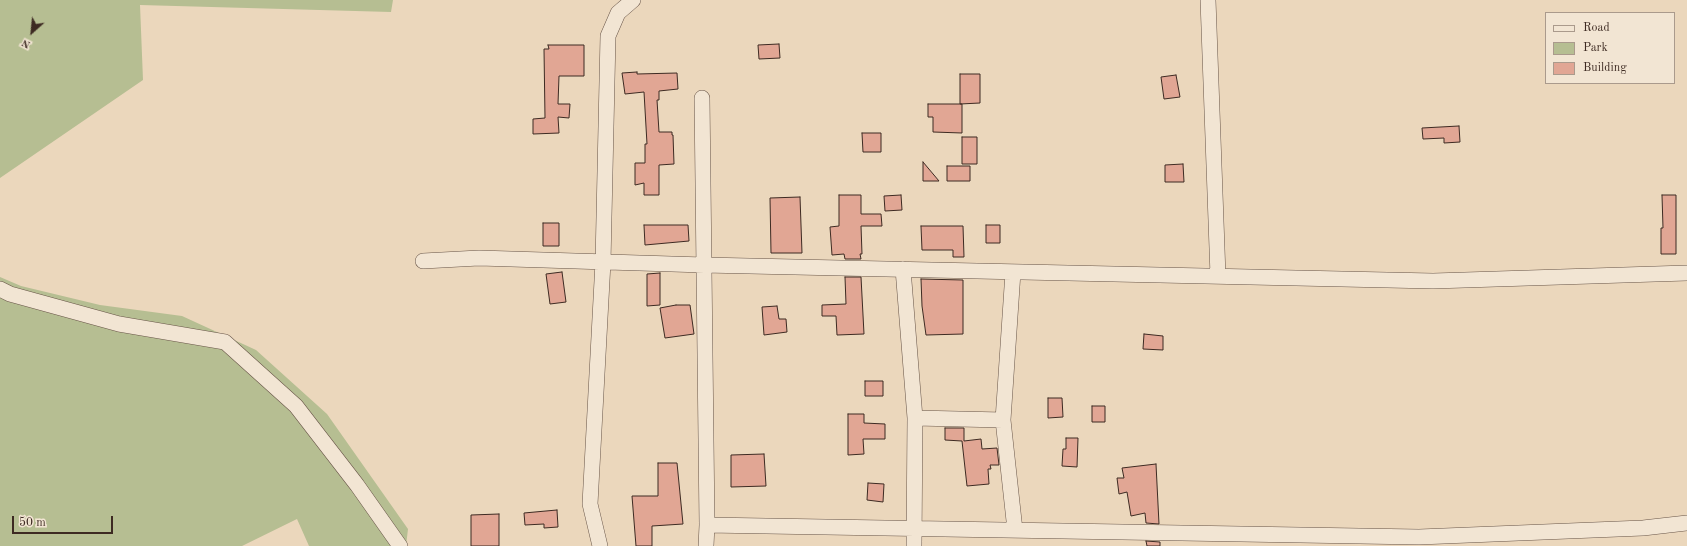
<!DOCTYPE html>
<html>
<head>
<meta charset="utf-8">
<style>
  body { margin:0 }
  #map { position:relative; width:1687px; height:546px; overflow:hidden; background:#ebd7bc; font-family:"Old Standard TT",serif }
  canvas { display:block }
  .legend { position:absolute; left:1545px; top:12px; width:130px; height:72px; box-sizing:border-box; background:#f2e5d3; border:1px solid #aa9a8c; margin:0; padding:5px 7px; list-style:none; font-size:12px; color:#3d2a22 }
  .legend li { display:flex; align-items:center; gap:8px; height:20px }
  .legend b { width:20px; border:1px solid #aa9a8c }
  .north { position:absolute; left:12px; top:12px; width:40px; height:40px; -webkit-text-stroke:3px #f2e5d3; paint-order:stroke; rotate:207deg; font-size:11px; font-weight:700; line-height:16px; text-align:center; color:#3d2a22 }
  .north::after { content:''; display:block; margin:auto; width:14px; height:18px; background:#3d2a22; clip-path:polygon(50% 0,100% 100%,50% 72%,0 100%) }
  .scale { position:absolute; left:12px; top:516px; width:101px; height:18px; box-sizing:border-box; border:2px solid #3d2a22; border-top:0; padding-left:5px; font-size:12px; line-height:14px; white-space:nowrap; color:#3d2a22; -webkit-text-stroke:3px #f2e5d3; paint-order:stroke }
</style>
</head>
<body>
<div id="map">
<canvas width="1687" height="546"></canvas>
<ul class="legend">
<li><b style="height:5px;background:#f2e5d3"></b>Road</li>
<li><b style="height:11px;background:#b6be92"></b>Park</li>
<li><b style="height:11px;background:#e1a694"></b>Building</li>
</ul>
<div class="north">N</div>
<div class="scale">50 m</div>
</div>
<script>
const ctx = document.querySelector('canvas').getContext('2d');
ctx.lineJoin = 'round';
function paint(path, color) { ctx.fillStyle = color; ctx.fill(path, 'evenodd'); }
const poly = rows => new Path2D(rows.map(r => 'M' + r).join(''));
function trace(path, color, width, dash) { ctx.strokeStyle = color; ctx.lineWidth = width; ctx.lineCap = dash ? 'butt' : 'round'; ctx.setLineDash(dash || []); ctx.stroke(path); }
const green = poly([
  [0,0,393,0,391,12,140,5,143,80,0,178],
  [0,277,21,286,100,305,182,316,256,350,327,414,408,529,406,546,309,546,297,519,242,546,0,546]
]);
const building = poly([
  [779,44,780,58,759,59,758,45,779,44],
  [548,45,584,45,584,76,559,76,558,104,570,104,569,118,558,117,559,133,533,134,533,119,545,118,544,49,549,49,548,45],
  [637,72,637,74,677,73,678,89,659,91,659,100,657,100,659,132,672,132,672,135,673,135,674,164,659,165,659,195,644,195,644,183,635,185,635,163,645,163,645,144,647,144,644,92,625,94,622,73,637,72],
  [960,74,980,74,980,103,960,104,960,74],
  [1176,75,1180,97,1164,99,1161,77,1176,75],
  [928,104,962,104,962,133,933,132,933,117,928,117,928,104],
  [1459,126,1460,142,1444,143,1444,138,1423,139,1422,128,1459,126],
  [862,133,881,133,881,152,863,152,862,133],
  [962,137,977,137,977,164,962,164,962,137],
  [923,162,939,181,923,181,923,162],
  [1183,164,1184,182,1165,182,1165,165,1183,164],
  [947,166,970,166,970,181,947,181,947,166],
  [839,195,861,195,861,214,881,214,882,226,861,226,862,254,860,254,861,259,845,259,844,254,832,255,830,227,839,226,839,195],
  [901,195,902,210,885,211,884,196,901,195],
  [1662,195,1676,195,1676,254,1661,254,1661,228,1663,228,1662,195],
  [800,197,802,253,771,253,770,198,800,197],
  [543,223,559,223,559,246,543,246,543,223],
  [644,225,688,225,689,241,645,245,644,225],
  [986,225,1000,225,1000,243,986,243,986,225],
  [921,226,963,226,964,257,953,257,953,250,922,250,921,226],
  [562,272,566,302,550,304,546,274,562,272],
  [660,273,660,305,647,306,647,274,660,273],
  [845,277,861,277,864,334,837,335,836,316,822,316,822,305,846,304,845,277],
  [921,279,963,280,963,334,926,335,922,306,921,279],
  [676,305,690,305,694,334,665,338,660,308,676,305],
  [777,306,779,319,786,319,787,332,764,335,762,307,777,306],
  [1144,334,1163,336,1163,350,1143,349,1144,334],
  [865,381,883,381,883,396,865,396,865,381],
  [1048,398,1062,398,1063,417,1048,418,1048,398],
  [1092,406,1105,406,1105,422,1092,422,1092,406],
  [848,414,864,414,864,423,885,424,885,439,863,439,864,454,848,455,848,414],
  [945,428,964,428,964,441,981,439,982,449,997,448,999,465,990,465,991,469,988,469,989,484,967,486,962,441,945,440,945,428],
  [1066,438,1078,438,1077,467,1062,466,1063,449,1066,449,1066,438],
  [764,454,766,486,731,487,731,455,764,454],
  [658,463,677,463,683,524,652,526,652,546,636,546,632,496,658,496,658,463],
  [1156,464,1159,524,1146,523,1145,513,1131,516,1127,492,1119,494,1117,478,1124,478,1122,468,1156,464],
  [868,483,884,484,883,502,867,500,868,483],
  [557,510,558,527,544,528,544,524,525,525,524,513,557,510],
  [499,514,499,546,471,546,471,515,499,514],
  [1146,541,1160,542,1160,546,1147,546,1146,541]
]);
const street = poly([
  [1208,0,1218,276],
  [702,98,707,525],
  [423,261,479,258,704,265,1433,281,1687,273],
  [903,269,915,418],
  [0,289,10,294,119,324,225,342,296,406,357,485,400,546],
  [1003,420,1013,272],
  [600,546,590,504,603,262,608,36,618,13,633,0],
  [706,546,707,525,1419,537,1643,528,1687,523],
  [914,546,915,418,1003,420,1015,530]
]);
paint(green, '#b6be92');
paint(building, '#e1a694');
trace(building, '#3d2a22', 1);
trace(street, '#685548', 16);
trace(street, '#f2e5d3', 15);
</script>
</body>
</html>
